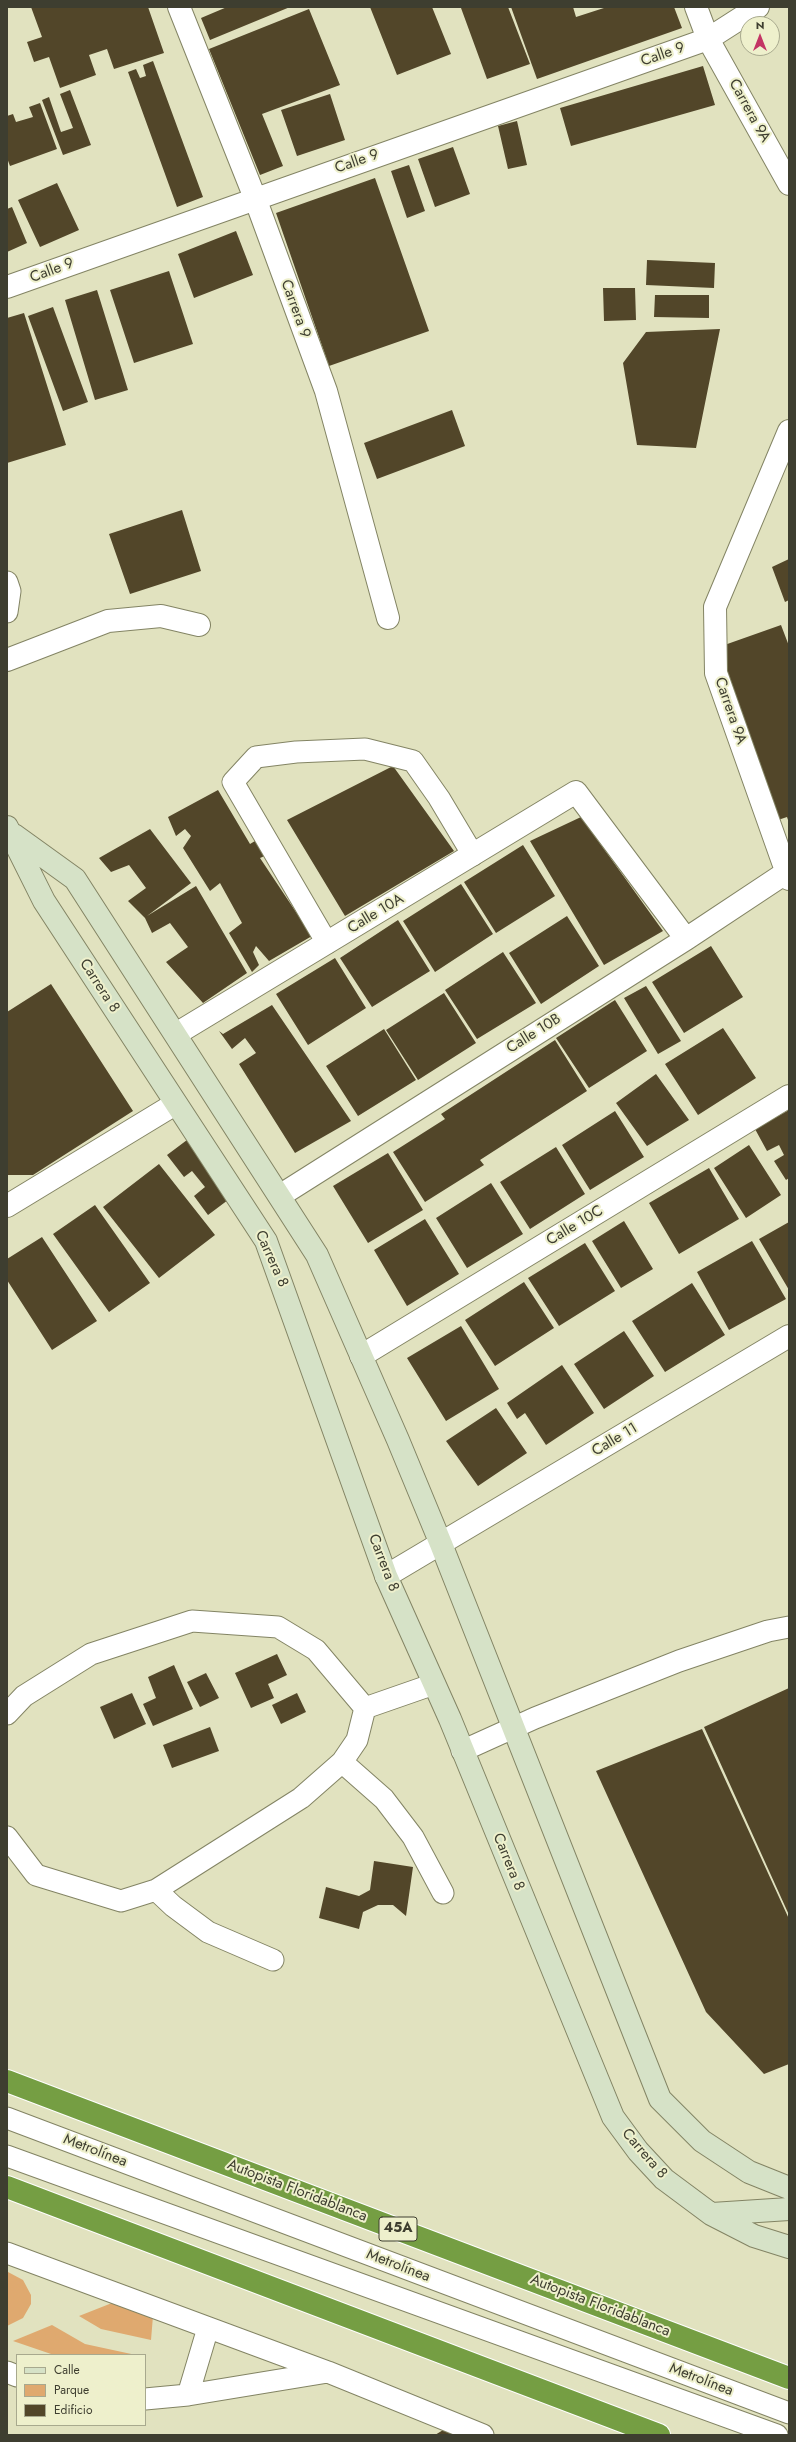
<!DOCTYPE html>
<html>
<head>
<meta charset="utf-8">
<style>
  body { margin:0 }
  #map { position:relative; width:796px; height:2442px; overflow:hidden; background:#e1e2bf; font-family:Jost,sans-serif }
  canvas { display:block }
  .frame { position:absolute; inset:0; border:8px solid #3e3e30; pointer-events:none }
  .legend { position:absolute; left:16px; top:2354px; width:130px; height:72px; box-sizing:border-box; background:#eef0cc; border:1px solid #a8a98e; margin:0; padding:5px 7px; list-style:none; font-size:12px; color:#3e3e30 }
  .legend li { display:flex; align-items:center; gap:8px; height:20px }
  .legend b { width:20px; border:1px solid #a8a98e }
  .north { position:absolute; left:740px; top:16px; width:40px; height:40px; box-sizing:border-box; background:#eef0cc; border:1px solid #a8a98e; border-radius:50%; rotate:0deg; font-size:11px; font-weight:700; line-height:16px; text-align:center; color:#3e3e30 }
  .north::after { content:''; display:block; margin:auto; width:14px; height:18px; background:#c33564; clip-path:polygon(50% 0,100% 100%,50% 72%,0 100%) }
</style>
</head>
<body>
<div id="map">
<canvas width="796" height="2442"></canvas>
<div class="frame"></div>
<ul class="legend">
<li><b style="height:5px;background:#d6e2c7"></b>Calle</li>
<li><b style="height:11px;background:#dfa96f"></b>Parque</li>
<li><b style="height:11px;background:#524629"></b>Edificio</li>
</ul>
<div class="north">N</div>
</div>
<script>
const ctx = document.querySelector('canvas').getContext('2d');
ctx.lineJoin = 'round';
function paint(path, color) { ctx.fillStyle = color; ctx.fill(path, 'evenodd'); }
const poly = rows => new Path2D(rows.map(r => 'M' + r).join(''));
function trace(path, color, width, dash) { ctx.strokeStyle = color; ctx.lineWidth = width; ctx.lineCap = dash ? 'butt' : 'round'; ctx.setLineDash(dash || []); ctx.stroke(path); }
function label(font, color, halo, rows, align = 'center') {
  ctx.font = font + ' Jost,sans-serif'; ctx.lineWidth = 4; ctx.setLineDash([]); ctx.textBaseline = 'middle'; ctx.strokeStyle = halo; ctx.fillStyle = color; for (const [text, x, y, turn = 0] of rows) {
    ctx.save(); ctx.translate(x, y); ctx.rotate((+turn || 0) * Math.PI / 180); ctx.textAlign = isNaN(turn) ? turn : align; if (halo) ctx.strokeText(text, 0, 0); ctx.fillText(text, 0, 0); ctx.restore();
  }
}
const green = poly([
  [8,2272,23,2280,31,2295,31,2304,23,2318,7,2326],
  [112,2303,153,2316,151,2340,101,2329,79,2316],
  [52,2325,85,2344,136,2355,54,2355,13,2341]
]);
const building = poly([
  [31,7,148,7,164,53,114,69,107,49,89,55,96,75,60,88,49,57,34,62,27,42,42,37],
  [227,7,290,7,210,40,201,18],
  [370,7,432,7,451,54,397,75],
  [508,7,530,64,487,79,461,8],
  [511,7,573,7,576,17,607,7,674,7,682,28,537,79],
  [309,9,340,85,262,114,283,166,260,175,209,49],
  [153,61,203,197,177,207,128,72,136,69,140,78,146,76,143,65],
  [703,66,715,105,571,146,560,108],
  [70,90,91,145,63,155,42,100,49,97,61,132,73,128,60,94],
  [330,94,345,140,297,156,281,110],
  [40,103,57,149,10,166,7,158,7,116,13,114,16,122,33,117,29,107],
  [517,121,527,165,508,169,498,126],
  [453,147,470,194,435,207,418,159],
  [409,165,425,211,407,218,391,171],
  [375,178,429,331,329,366,276,213],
  [57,183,79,230,40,247,18,200],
  [12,207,27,243,7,252,7,209],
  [236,231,253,275,194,298,178,254],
  [647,260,715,263,714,288,646,285],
  [169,271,193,344,134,363,110,290],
  [603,288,635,288,636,320,604,321],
  [97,290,128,390,95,400,65,300],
  [655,295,709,295,709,318,654,317],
  [53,307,88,402,63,411,28,316],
  [24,313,66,445,7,463,7,318],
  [720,329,696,448,637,445,623,363,646,332],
  [452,410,465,446,377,479,364,443],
  [182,510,201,571,130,594,109,534],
  [789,559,789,600,785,602,772,567],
  [781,625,789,646,789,823,787,817,778,820,716,648],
  [393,766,454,851,345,916,287,820],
  [218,790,250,844,260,838,269,854,260,858,312,936,269,961,256,946,253,952,259,965,252,972,229,933,242,923,220,883,210,891,183,848,191,836,185,829,176,836,168,817],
  [581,817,663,931,604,965,530,841],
  [150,829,191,883,147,916,196,886,247,973,203,1003,166,962,188,947,170,923,152,933,145,918,128,901,146,888,129,865,111,872,99,858],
  [523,845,555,896,496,933,464,882],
  [461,884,493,934,435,972,403,921],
  [567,916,599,966,541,1004,509,953],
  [398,920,430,971,372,1007,340,958],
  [711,946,743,997,684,1033,652,982],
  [503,952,536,1003,477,1039,445,990],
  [335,958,366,1008,308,1045,276,994],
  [51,984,133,1111,33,1175,7,1175,7,1012],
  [646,986,681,1041,658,1054,624,998],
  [444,993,476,1043,418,1080,386,1030],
  [615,1000,647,1051,589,1088,556,1038],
  [272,1005,351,1121,295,1153,239,1064,256,1053,245,1038,232,1049,219,1031,223,1034],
  [723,1028,756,1078,698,1115,665,1064],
  [384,1029,416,1080,358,1116,326,1066],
  [555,1040,587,1091,480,1160,484,1165,425,1202,393,1152,445,1119,441,1114],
  [656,1074,689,1120,647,1146,616,1103],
  [789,1110,789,1178,786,1180,774,1161,784,1155,779,1145,767,1151,755,1129],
  [615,1111,644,1157,590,1190,562,1145],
  [187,1140,232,1197,208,1215,194,1196,205,1187,192,1171,184,1177,167,1155],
  [749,1145,781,1195,746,1218,714,1168],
  [556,1147,585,1194,530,1229,500,1182],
  [388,1153,423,1210,368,1243,333,1186],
  [159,1164,215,1235,159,1278,103,1207],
  [709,1168,739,1219,679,1254,649,1203],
  [491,1183,523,1234,467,1268,436,1218],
  [95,1205,150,1283,109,1312,53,1234],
  [425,1219,459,1274,407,1306,374,1250],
  [624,1221,653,1269,621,1288,592,1241],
  [789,1222,789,1290,759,1239],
  [42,1237,97,1321,52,1350,7,1280,7,1259],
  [752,1241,786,1299,729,1330,697,1272],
  [585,1243,615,1291,559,1326,528,1278],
  [524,1282,554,1328,495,1366,465,1320],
  [692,1283,725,1335,665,1372,632,1321],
  [461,1326,499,1389,446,1421,407,1358],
  [624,1331,654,1376,604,1409,574,1364],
  [562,1365,594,1413,546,1445,525,1413,517,1419,507,1403],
  [496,1408,527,1453,478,1486,446,1441],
  [277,1654,287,1675,268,1684,274,1698,251,1708,235,1673],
  [174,1665,193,1709,153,1726,143,1704,156,1698,148,1677],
  [206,1673,219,1698,200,1707,187,1682],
  [789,1688,789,1915,704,1727],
  [132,1693,146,1724,114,1739,100,1707],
  [297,1693,306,1712,281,1724,272,1705],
  [210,1727,219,1751,172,1768,163,1745],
  [702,1729,789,1919,789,2064,764,2074,706,2012,596,1771],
  [374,1861,413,1867,406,1916,393,1905,378,1905,363,1912,359,1929,319,1918,326,1887,359,1896,370,1890],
  [448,2427,453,2435,435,2435]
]);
const lane = poly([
  [7,582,10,591,7,612],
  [327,943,233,782,256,757,296,752,365,749,413,761,439,798,473,855],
  [365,1708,434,1684],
  [7,1714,24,1696,91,1654,192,1621,278,1627,316,1650,365,1708],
  [462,1751,535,1718,679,1661,768,1631,789,1627],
  [342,1762,384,1799,413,1837,443,1893],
  [7,1837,36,1875,121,1901,156,1890,301,1798,342,1762,357,1740,365,1708],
  [156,1890,173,1906,208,1932,273,1960],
  [7,2118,789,2413],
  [7,2156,777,2435],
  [7,2253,328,2372,483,2435],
  [7,2372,17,2376],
  [188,2395,328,2372],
  [145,2399,188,2395,208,2328]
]);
const street = poly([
  [179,7,255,198,326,391,388,618],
  [696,7,708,39,789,184],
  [7,287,708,39,758,7],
  [789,431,715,607,716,673,789,879],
  [7,660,108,621,161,616,199,625],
  [176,1034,576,792,686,939],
  [281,1195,686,939,787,872],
  [7,1206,175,1104],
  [361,1356,789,1096],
  [386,1576,789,1336]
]);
const secondary = poly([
  [7,827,44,901,266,1241,386,1576,450,1719,613,2117,638,2151,664,2179,711,2214,754,2236,789,2247],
  [14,835,75,879,317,1255,398,1440,441,1544,660,2099,702,2141,749,2172,789,2188],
  [712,2214,789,2209]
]);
const highway = poly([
  [7,2081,789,2378],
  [7,2187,659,2435]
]);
const shields = [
  [398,2229,38]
];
const shieldNames = [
  ["45A",398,2229]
];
const streetNames = [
  ["Calle 9",663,55,-19],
  ["Carrera 9A",749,111,61],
  ["Calle 9",357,162,-19],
  ["Calle 9",52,271,-20],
  ["Carrera 9",295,309,70],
  ["Carrera 9A",730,711,71],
  ["Calle 10A",376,914,-31],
  ["Carrera 8",99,986,57],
  ["Calle 10B",534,1034,-32],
  ["Calle 10C",575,1226,-31],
  ["Carrera 8",271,1259,66],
  ["Calle 11",615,1440,-31],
  ["Carrera 8",383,1563,69],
  ["Carrera 8",508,1862,68],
  ["Metrolínea",95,2151,21],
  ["Carrera 8",644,2154,49],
  ["Autopista Floridablanca",297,2191,21],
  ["Metrolínea",398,2266,21],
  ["Autopista Floridablanca",600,2306,21],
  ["Metrolínea",701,2380,21]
];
paint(green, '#dfa96f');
paint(building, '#524629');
trace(lane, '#838464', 23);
trace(street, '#838464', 24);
trace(secondary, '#838464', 24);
trace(highway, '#fff', 24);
trace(lane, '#fff', 21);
trace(street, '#fff', 22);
trace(secondary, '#d6e2c7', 22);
trace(highway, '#759e43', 22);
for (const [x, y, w] of shields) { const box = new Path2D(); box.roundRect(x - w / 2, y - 12, w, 24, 3); ctx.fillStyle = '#eef0cc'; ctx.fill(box); trace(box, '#3e3e30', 1); }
label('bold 14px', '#3e3e30', null, shieldNames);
label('15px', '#3e3e30', '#eef0cc', streetNames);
</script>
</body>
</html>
